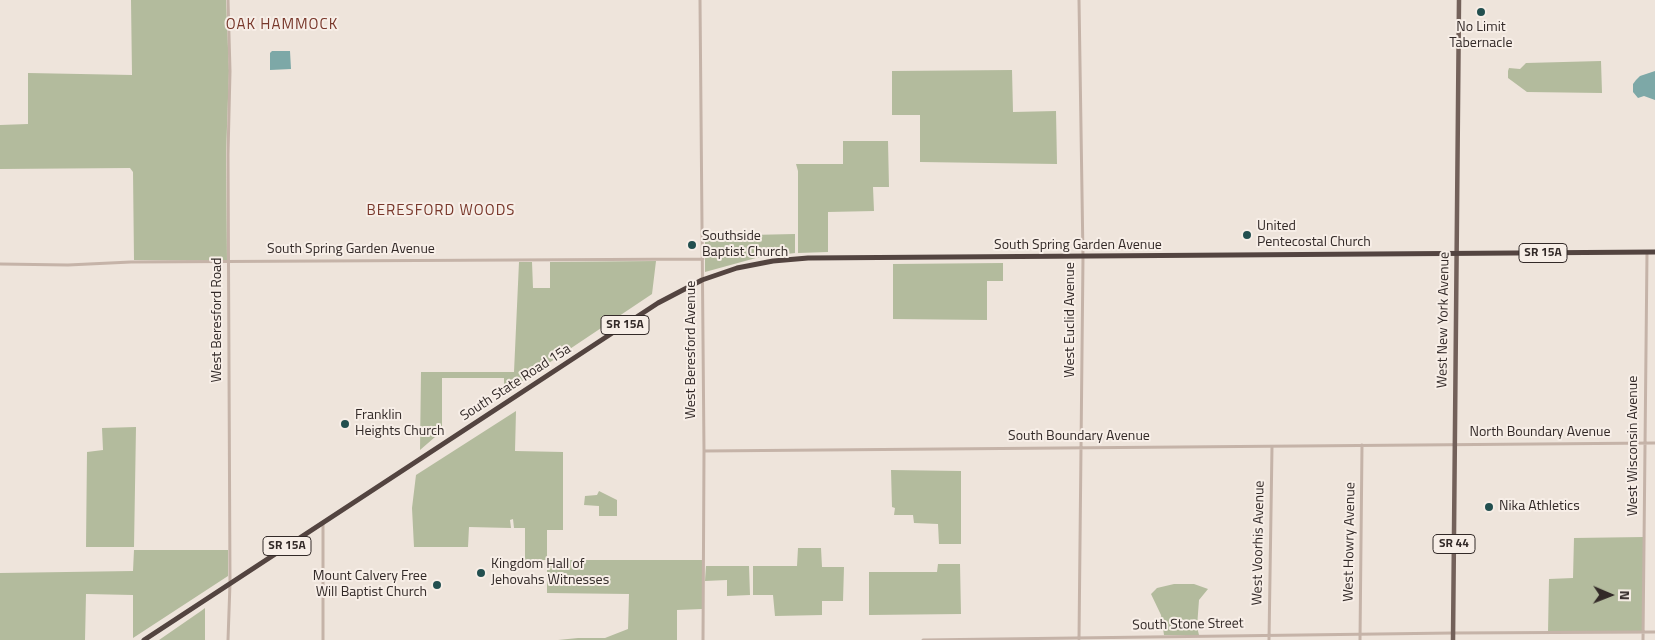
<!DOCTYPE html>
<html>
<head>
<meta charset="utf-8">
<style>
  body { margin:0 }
  #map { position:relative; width:1655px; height:640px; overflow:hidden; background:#eee4db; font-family:"Titillium Web",sans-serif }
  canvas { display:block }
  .north { position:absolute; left:1585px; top:570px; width:50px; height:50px; -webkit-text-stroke:4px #f7eee7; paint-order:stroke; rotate:91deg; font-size:14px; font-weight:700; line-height:20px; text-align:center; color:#332a28 }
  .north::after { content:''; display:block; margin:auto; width:18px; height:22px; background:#332a28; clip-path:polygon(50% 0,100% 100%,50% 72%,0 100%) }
</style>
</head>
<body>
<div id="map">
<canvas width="1655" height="640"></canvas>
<div class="north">N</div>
</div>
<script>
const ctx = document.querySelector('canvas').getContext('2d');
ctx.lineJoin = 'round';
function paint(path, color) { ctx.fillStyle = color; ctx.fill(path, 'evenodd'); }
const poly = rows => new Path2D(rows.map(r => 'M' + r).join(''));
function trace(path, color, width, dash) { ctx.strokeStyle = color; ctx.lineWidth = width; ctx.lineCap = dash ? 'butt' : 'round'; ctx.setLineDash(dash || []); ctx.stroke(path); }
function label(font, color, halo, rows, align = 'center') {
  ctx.font = font + ' "Titillium Web",sans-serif'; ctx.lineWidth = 4; ctx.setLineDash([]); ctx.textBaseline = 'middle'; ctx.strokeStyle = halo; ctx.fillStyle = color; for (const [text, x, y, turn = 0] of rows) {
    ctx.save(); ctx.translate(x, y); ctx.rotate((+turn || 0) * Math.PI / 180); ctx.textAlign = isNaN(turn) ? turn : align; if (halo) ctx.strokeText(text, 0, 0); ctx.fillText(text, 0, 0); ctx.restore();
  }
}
const green = poly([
  [131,0,226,0,229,71,226,154,227,261,134,260,133,172,130,168,0,169,0,125,28,124,28,73,132,75],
  [1601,61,1602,93,1527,92,1508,78,1508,71,1509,68,1520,69,1526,63],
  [1012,70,1013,112,1056,111,1057,164,920,162,920,115,892,115,892,71],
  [843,141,888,141,889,187,873,187,874,211,828,212,828,252,798,253,798,171,796,164,843,164],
  [795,234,795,253,756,258,705,272,705,236],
  [656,261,652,294,504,393,504,378,442,378,442,431,420,450,421,372,514,372,519,262,532,262,533,288,550,288,550,262],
  [1003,263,1003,281,987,281,987,320,893,319,893,264],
  [516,411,515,451,563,452,563,530,547,530,547,560,702,560,702,609,677,610,677,640,558,640,578,638,605,638,628,629,629,594,547,593,547,560,525,560,525,528,514,528,513,519,510,520,511,528,469,527,468,547,414,547,412,508,416,475],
  [136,427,134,547,86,547,87,452,103,450,102,428],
  [891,470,961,471,961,544,939,544,938,524,914,523,913,515,894,515,895,508,892,507],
  [599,491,617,500,617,516,599,516,599,506,584,505,585,496,597,495],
  [1644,537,1643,632,1548,632,1549,579,1573,578,1574,538],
  [798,548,821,548,822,567,844,567,843,601,822,601,822,615,775,616,773,595,753,595,753,566,797,566],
  [134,550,228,550,228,576,133,638,133,595,86,594,85,640,0,640,0,573,133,571],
  [938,564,960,564,961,614,869,615,869,572,937,572],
  [706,566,749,566,750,595,727,596,727,580,705,581],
  [1174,584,1194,584,1208,589,1199,600,1197,627,1199,635,1164,635,1161,615,1151,594,1157,588],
  [205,608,205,640,159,640,201,611]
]);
const water = poly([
  [272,51,290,51,291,69,270,70,270,53],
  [1655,71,1655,100,1644,96,1638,98,1633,92,1633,84,1636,80,1640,76]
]);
const minor = poly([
  [228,0,230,71,228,154,230,583,228,640],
  [700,0,704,451,703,640],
  [1079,0,1083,257,1079,639],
  [0,264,68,265,131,262,703,259],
  [704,451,1655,443],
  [323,640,323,523],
  [923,640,1453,633,1655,632],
  [1269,640,1272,447],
  [1360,640,1362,445],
  [1643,640,1647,253]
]);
const major = poly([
  [1453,640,1459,0]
]);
const highway = poly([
  [144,640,658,303,702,280,737,268,773,261,808,258,1655,252]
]);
const markers = [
  [1481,12,5,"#224f4f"],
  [1247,235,5,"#224f4f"],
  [692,245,5,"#224f4f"],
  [345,424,5,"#224f4f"],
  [1489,507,5,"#224f4f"],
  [481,573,5,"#224f4f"],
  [437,585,5,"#224f4f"]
];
const shields = [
  [1543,253,48],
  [625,325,48],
  [1454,544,42],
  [287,546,48]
];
const shieldNames = [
  ["SR 15A",1543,253],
  ["SR 15A",625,325],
  ["SR 44",1454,544],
  ["SR 15A",287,546]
];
const poiNames = [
  ["No Limit",1481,28,"center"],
  ["Tabernacle",1481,44,"center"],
  ["United",1257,227],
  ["Pentecostal Church",1257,243],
  ["Southside",702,237],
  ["Baptist Church",702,253],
  ["Franklin",355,416],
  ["Heights Church",355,432],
  ["Nika Athletics",1499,507],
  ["Kingdom Hall of",491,565],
  ["Jehovahs Witnesses",491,581],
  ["Mount Calvery Free",427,577,"right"],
  ["Will Baptist Church",427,593,"right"]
];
const streetNames = [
  ["South Spring Garden Avenue",1078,246],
  ["South Spring Garden Avenue",351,250],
  ["West Beresford Road",218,320,-90],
  ["West Euclid Avenue",1071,320,-90],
  ["West New York Avenue",1444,320,-89],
  ["West Beresford Avenue",692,350,-90],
  ["South State Road 15a",516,383,-33],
  ["North Boundary Avenue",1540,433],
  ["South Boundary Avenue",1079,437],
  ["West Wisconsin Avenue",1634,446,-90],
  ["West Howry Avenue",1350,542,-89],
  ["West Voorhis Avenue",1259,543,-89],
  ["South Stone Street",1188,625,-1]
];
const neighbourhoodNames = [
  ["OAK HAMMOCK",282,25],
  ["BERESFORD WOODS",441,211]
];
paint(green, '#b3bb9d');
paint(water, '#7da8a7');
trace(minor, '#c5b3a8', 3);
trace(major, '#73615a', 4.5);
trace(highway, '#534440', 5);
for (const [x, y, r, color] of markers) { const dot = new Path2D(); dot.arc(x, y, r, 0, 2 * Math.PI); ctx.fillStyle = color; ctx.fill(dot); trace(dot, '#f7eee7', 2); }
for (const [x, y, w] of shields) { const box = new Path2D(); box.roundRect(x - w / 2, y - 9.5, w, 19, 4); ctx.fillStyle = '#f7eee7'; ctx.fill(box); trace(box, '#332a28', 1); }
label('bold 12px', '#332a28', null, shieldNames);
label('14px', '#332a28', '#f7eee7', poiNames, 'left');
label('14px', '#332a28', '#f7eee7', streetNames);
ctx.letterSpacing = '1px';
label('15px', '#78372a', '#f7eee7', neighbourhoodNames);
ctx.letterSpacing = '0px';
</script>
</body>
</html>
